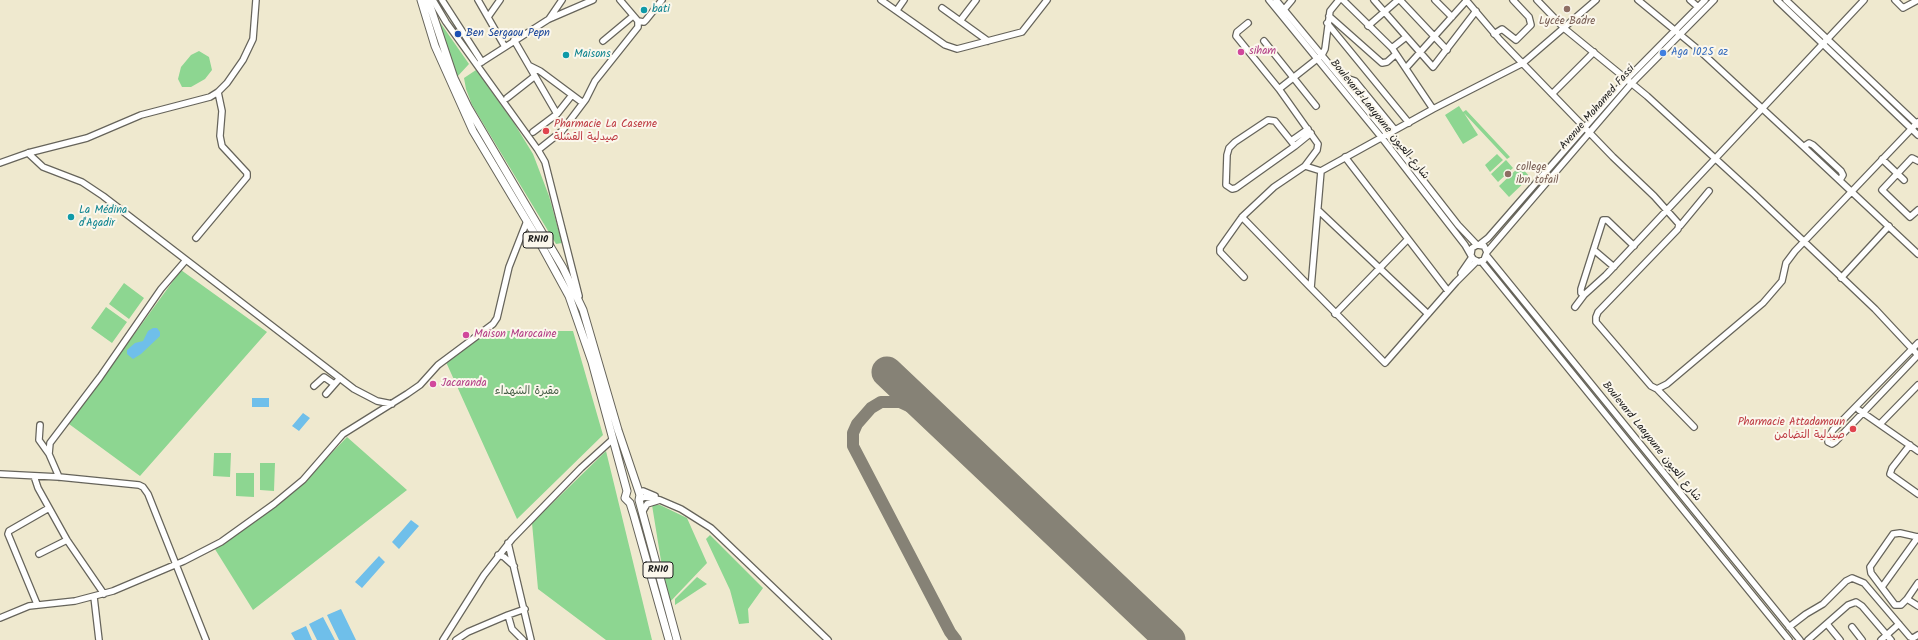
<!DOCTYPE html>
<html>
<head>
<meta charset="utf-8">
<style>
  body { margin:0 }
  canvas { display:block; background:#efe9cf }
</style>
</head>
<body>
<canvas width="1918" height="640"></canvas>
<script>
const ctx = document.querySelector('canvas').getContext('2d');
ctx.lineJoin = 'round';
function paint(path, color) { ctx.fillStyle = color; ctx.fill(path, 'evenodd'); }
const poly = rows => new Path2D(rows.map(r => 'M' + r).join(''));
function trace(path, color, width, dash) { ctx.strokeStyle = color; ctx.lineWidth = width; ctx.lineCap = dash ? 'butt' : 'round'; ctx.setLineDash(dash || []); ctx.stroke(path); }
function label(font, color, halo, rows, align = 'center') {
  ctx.font = font + ' Kalam,"Playpen Sans Arabic",sans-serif'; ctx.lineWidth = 4; ctx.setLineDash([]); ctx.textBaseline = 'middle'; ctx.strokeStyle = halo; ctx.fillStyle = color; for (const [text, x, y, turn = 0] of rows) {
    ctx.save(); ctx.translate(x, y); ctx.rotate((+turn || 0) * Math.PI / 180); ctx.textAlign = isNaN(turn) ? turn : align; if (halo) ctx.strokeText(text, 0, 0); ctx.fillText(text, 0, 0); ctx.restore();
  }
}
const green = poly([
  [437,18,469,64,457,77],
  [199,51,209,57,212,70,205,79,191,87,182,87,178,79,181,67,191,55],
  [476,70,514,123,533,154,549,196,562,243,556,244,472,105,466,89,464,78],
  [1459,106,1463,112,1466,110,1510,157,1507,159,1464,113,1478,135,1463,144,1445,115],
  [1497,154,1503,160,1490,172,1485,165],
  [1506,160,1513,168,1498,182,1491,174],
  [1520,166,1530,177,1509,197,1499,186],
  [181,270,267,332,140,476,69,424],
  [124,283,144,298,129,319,109,304],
  [106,307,127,322,112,343,91,328],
  [488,331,573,331,603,435,517,519,446,362],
  [347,437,407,490,253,610,213,546,298,488],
  [606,451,652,640,606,640,538,589,532,523],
  [214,453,231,453,230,477,213,476],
  [260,463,275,463,274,491,260,490],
  [236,473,254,473,254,497,236,496],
  [652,505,660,505,687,518,707,563,668,604],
  [710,535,763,588,748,609,749,623,739,624,730,590,706,539],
  [697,577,707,584,675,605,675,599]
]);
const water = poly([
  [153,328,157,328,160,332,160,336,141,354,133,359,127,354,127,350,135,343,143,341,148,331],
  [252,398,269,398,269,407,252,407],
  [303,413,310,418,299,431,292,426],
  [411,520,419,526,399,549,392,542],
  [379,556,385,562,362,588,355,582],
  [341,609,356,640,339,640,327,615],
  [323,617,335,640,317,640,309,624],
  [306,626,312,640,295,640,291,633]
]);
const taxiway = poly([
  [937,419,900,402,881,402,871,408,857,424,853,433,853,446,950,632,956,640]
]);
const runway = poly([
  [887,372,1170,640]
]);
const minor = poly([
  [433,0,446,22,538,150,545,162,579,296],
  [442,0,482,62],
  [478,0,505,47],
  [881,0,945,45,957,49,1022,32,1047,0],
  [1269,0,1382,138,1465,245,1473,259,1479,262,1484,260,1487,252,1484,246,1477,245,1472,248,1471,254],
  [1276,0,1387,134,1458,225,1477,245],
  [1343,0,1392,48,1433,109],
  [1374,0,1433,67,1476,11],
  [1400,0,1447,50],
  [1435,0,1452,17],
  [1466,0,1500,40,1613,157,1654,196,1679,224,1678,229,1598,312,1596,317,1596,322,1651,386,1657,389,1667,384,1763,303,1782,281,1786,263,1795,251,1918,122],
  [1537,0,1565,29,1647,96,1754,194,1875,309,1918,355],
  [1638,0,1700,51,1805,148],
  [1690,0,1698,7],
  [1777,0,1918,135],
  [1786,0,1918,125],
  [1895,0,1903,8,1918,0],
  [942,8,988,41],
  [897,10,904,0],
  [1282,12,1292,0],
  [1329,16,1382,63,1387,62,1396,54],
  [488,17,500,0],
  [549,19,562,0],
  [638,21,644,22,646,20,662,0],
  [960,21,976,0],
  [1248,23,1237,32,1236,36,1279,89,1318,144,1317,150,1305,166],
  [1327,23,1409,123],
  [1368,26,1398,0],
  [1494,34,1502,29,1516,40,1531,25,1529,17,1513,0],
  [514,40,557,114],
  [603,41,633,16],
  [1264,41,1316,106],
  [1392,48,1406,37],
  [477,65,549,19,593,0],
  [530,66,540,71,583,103],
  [1406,68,1467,0],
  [1343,80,1349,79,1355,81,1395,130],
  [1279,89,1322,55,1325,49,1330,11,1339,0],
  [1552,94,1594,52],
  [507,98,535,76],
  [533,132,557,114,572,95],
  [1291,141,1308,129],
  [1295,146,1275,121,1268,120,1235,142,1229,148,1227,155,1226,185,1232,189,1236,188,1295,146,1311,133],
  [538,150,562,131,586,99,595,81,638,27,638,21,620,0],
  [28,153,43,167,82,182,103,196,354,389,377,401,392,404],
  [1345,157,1448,291],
  [1882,159,1904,180],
  [1918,161,1912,158,1882,190,1910,217,1918,210],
  [0,163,28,153,87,138,141,115,210,97,218,92,227,83,243,60,253,39,256,0],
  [1321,171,1311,288,1385,363,1456,282,1477,261],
  [1840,180,1843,175,1841,171,1813,145,1809,143,1806,145,1805,148,1918,254],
  [1318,210,1428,314],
  [1242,217,1311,288],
  [1680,226,1709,191],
  [196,238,247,177,247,173,222,146,220,136,222,111,218,92],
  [1479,245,1488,238,1627,79,1705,0],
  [1594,250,1614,267],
  [1487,252,1632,83,1714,0],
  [1487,256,1800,640],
  [1481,261,1789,640],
  [1461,273,1472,257],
  [1244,277,1220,252,1220,248,1242,217,1274,187,1305,166,1321,171,1433,109,1523,63,1596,0],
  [1841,278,1889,226],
  [1584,295,1581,293,1581,289,1603,220,1607,220,1634,246],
  [1575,307,1584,295,1606,275,1864,0],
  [1335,314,1408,239],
  [1918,343,1833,430,1828,438,1828,442,1832,444,1835,442,1918,355],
  [314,386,324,377,334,384],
  [1657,389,1694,427],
  [326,394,340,378],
  [1859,410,1918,451],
  [1880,424,1918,385],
  [40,425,39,440,49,454],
  [1910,445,1892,468,1890,474,1918,494],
  [0,474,59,477,139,485,143,487,148,494,206,640],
  [34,476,38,488,67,540,104,594],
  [59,477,49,454,50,443,100,377,161,289,186,260],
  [639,493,643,491,655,496],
  [640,499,645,497,660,500,681,509,711,528,828,640],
  [643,511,647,504,660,500],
  [1918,537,1900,533,1893,534,1870,567,1871,573,1895,605,1901,605,1907,599,1918,606],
  [508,543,531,640],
  [39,554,67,540],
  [498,555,504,557,514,566],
  [1882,587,1918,537],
  [94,597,99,640],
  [1907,599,1918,583],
  [37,604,8,534,9,531,49,508],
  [0,618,29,606,75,601,113,591,184,561,221,542,274,504,303,480,343,434,407,394,420,385,438,365,493,324,497,318,509,267,527,221],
  [1827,624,1840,640],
  [1789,627,1806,614,1823,604,1846,581,1852,578,1864,583,1910,637,1913,638,1918,635],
  [1852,627,1862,640],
  [443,640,484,575,512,539,581,468,613,439],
  [456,640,468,632,508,615],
  [523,640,512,629,508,615,525,609],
  [1808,640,1848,605,1856,602,1862,606,1891,640],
  [1881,640,1899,624]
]);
const major = poly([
  [421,0,435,46,473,131,540,243,569,296,592,362,627,491],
  [428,0,454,78,468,107,563,268,583,310,618,430,640,495,639,500,677,640],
  [627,491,625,498,630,503,634,516,669,640]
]);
const markers = [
  [1567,9,4,"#8d6e63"],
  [644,10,4,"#0f9aa8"],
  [458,34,4,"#1a4fb4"],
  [1241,52,4,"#d1479c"],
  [1663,53,4,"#3f7fe0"],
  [566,55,4,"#0f9aa8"],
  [546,131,4,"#e0444e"],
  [1508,174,4,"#8d6e63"],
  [71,217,4,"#0f9aa8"],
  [466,335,4,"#d1479c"],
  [433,384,4,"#d1479c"],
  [1853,429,4,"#e0444e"]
];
const shields = [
  [538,240,30],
  [658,570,30]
];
const shieldNames = [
  ["RN10",538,240],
  ["RN10",658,570]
];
const cultureNames = [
  ["bati",652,10],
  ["Maisons",574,55],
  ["La Médina",79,211],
  ["d'Agadir",79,224]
];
const educationNames = [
  ["Lycée Badre",1567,22],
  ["college",1516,168,"left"],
  ["ibn tofail",1516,181,"left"]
];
const transitNames = [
  ["Ben Sergaou Pepn",466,34]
];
const hotelNames = [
  ["siham",1249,52],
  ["Maison Marocaine",474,335],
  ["Jacaranda",441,384]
];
const shopNames = [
  ["Aga 1025 az",1671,53]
];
const streetNames = [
  ["Avenue Mohamed Fassi",1598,108,-49],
  ["Boulevard Laayoune شارع العيون",1379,120,51],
  ["Boulevard Laayoune شارع العيون",1651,442,51]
];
const healthNames = [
  ["Pharmacie La Caserne",554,125],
  ["صيدلية القشلة",554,138],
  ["Pharmacie Attadamoun",1845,423,"right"],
  ["صيدلية التضامن",1845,436,"right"]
];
const parkNames = [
  ["مقبرة الشهداء",527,392]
];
paint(green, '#8dd691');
paint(water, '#6fbfea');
trace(taxiway, '#868276', 12);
trace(runway, '#868276', 31);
trace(minor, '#66645b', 8);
trace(major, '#66645b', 9);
trace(minor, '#fff', 5.5);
trace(major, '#fff', 7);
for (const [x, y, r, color] of markers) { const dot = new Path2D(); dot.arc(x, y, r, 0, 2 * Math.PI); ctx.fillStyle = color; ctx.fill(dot); trace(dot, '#fbf7ec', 1.5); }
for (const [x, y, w] of shields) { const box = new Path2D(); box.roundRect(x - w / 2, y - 8, w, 16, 3); ctx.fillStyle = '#fbf7ec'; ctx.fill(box); trace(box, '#1c1c1c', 1); }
label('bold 10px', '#1c1c1c', null, shieldNames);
label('11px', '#0d838f', '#fbf7ec', cultureNames, 'left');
label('11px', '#785e54', '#fbf7ec', educationNames);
label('11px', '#164399', '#fbf7ec', transitNames, 'left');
label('11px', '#b23c85', '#fbf7ec', hotelNames, 'left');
label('11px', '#366cbe', '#fbf7ec', shopNames, 'left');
label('11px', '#1c1c1c', '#fbf7ec', streetNames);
label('11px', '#be3a42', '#fbf7ec', healthNames, 'left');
label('11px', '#445d45', '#fbf7ec', parkNames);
</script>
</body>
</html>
